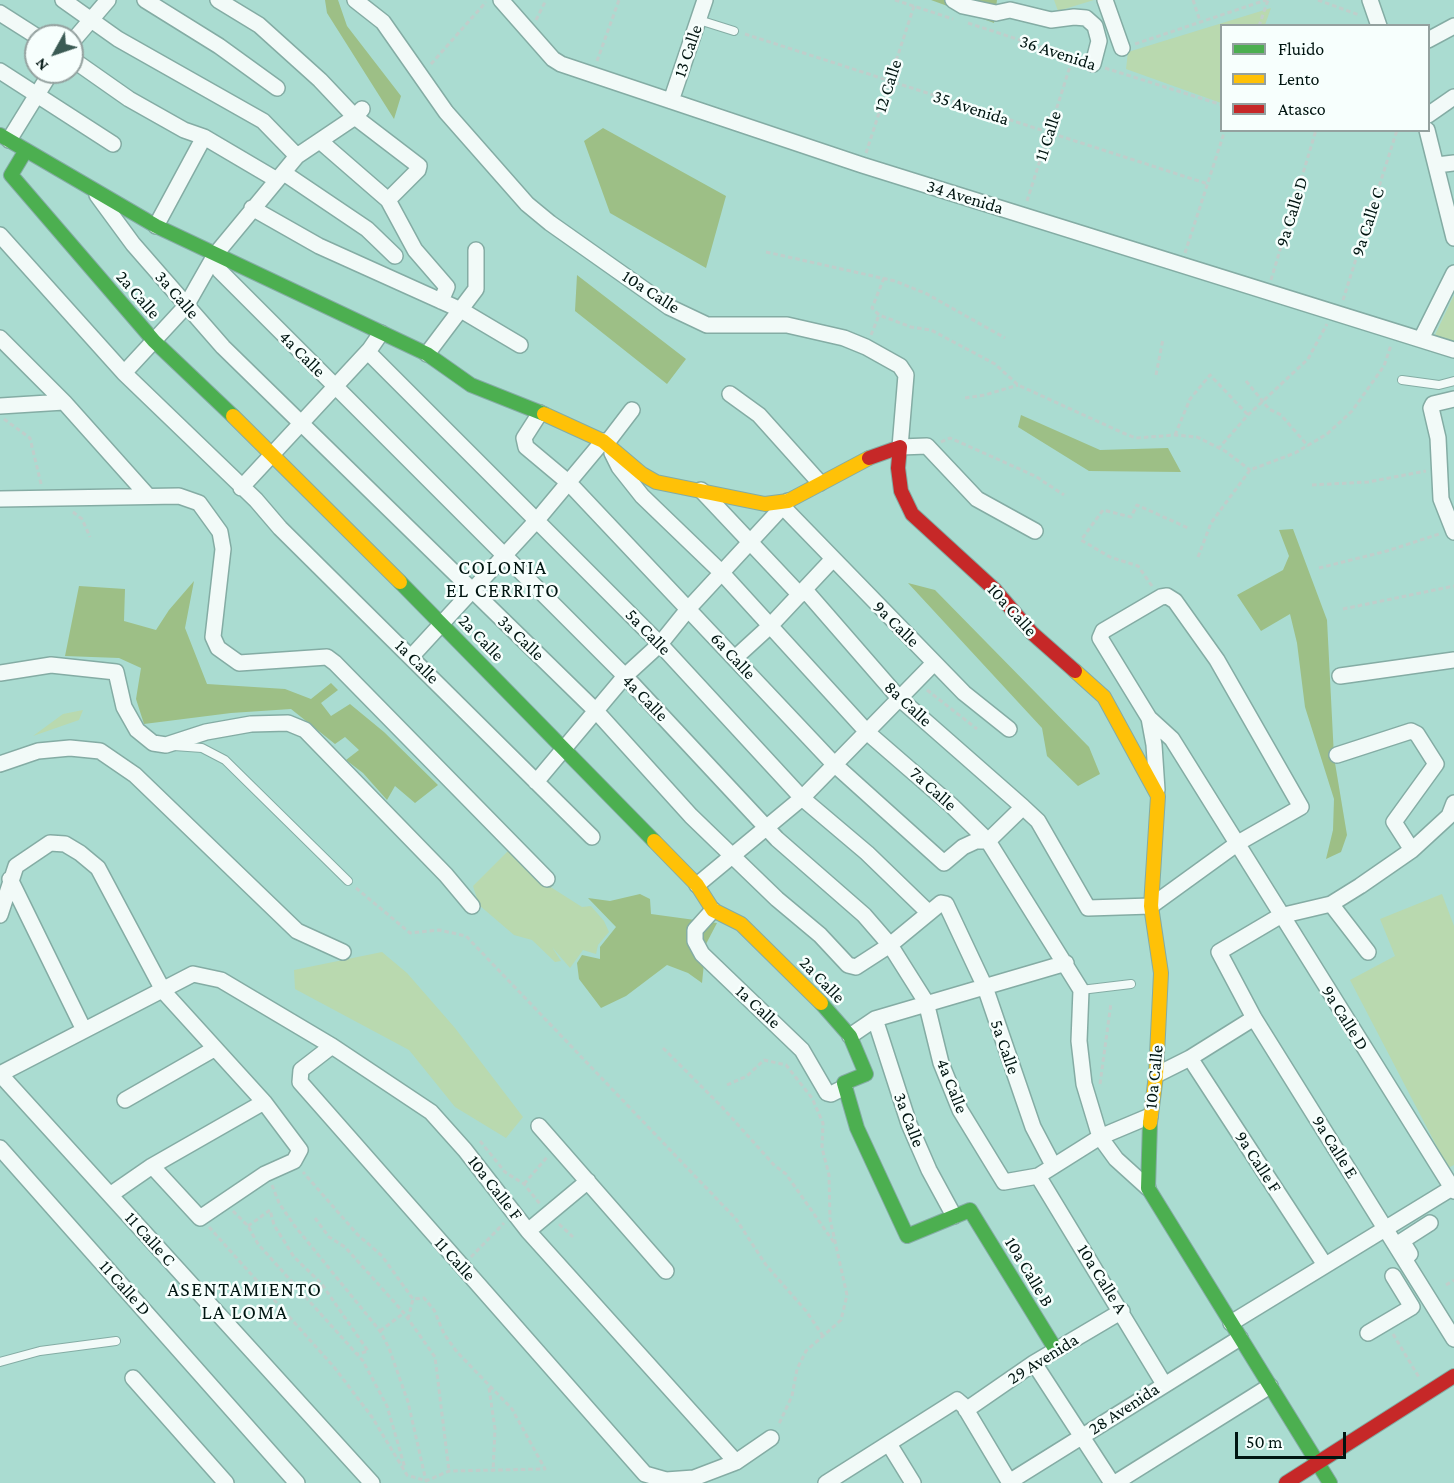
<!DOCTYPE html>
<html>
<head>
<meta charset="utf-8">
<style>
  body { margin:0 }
  #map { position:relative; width:1454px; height:1483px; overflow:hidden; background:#aadcd1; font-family:"Crimson Pro",serif }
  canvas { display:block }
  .legend { position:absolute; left:1220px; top:24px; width:210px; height:108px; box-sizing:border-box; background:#f7fffd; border:2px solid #94a19f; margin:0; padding:8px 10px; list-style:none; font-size:18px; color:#001511 }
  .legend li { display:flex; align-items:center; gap:12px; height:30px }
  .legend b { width:30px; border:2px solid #94a19f }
  .north { position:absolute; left:24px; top:24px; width:60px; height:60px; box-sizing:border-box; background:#f7fffd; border:2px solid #94a19f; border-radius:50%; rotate:230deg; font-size:16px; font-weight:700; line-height:24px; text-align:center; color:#001511 }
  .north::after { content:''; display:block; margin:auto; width:21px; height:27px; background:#3b5b54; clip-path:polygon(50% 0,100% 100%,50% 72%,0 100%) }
  .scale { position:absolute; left:1235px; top:1432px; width:111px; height:27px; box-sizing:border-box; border:3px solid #001511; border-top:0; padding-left:8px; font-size:18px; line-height:21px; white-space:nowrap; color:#001511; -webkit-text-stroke:4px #f7fffd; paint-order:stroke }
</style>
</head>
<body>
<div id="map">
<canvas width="1454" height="1483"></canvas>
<ul class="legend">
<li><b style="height:8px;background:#4caf50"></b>Fluido</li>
<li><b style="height:8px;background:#ffc107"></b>Lento</li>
<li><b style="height:8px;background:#c62828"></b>Atasco</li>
</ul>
<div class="north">N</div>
<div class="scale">50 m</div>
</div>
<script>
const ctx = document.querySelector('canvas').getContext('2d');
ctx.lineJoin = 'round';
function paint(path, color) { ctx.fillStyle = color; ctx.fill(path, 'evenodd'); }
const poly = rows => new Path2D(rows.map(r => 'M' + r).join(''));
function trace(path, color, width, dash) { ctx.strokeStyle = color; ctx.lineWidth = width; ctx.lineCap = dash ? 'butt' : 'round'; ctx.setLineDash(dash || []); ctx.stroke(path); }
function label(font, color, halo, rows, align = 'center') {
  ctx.font = font + ' "Crimson Pro",serif'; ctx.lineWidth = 5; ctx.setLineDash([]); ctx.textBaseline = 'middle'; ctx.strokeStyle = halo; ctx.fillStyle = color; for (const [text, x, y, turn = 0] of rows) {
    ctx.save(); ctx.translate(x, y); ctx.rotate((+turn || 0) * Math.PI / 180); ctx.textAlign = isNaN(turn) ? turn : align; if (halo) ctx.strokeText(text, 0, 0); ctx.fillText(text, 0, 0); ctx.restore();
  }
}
const green = poly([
  [1054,0,1094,0,1058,11],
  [1271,8,1265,25,1222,26,1221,103,1126,69,1128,52],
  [1454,295,1454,347,1434,337],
  [83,710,79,720,33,736,63,714],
  [509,850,538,879,582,907,591,906,604,921,609,932,598,945,596,954,583,950,570,968,552,947,561,961,555,962,532,940,514,935,479,905,473,886],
  [1442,894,1454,926,1454,1165,1448,1168,1350,980,1395,956,1380,919],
  [382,952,407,973,455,1028,523,1117,506,1138,455,1107,409,1050,295,989,294,970]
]);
const forest = poly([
  [325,0,338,0,347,26,401,96,394,119,327,13],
  [931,0,997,0,994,23],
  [603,128,726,196,706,268,610,213,584,141],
  [577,275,686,359,667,384,575,311],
  [1021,415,1100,450,1168,448,1181,472,1089,471,1018,427],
  [1293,529,1327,620,1334,757,1347,835,1341,852,1326,859,1333,830,1334,799,1305,707,1297,643,1290,614,1261,631,1237,595,1283,570,1289,556,1279,530],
  [194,581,185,628,207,684,285,689,311,699,331,683,338,690,321,703,331,716,350,704,384,732,438,785,415,803,395,786,387,800,363,773,346,760,359,750,345,737,335,744,291,709,231,713,144,724,136,699,141,668,119,658,65,656,79,586,125,589,124,621,156,630,169,610],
  [908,583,935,590,1089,747,1100,774,1078,786,1047,756,1042,728],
  [640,894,650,899,651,914,717,923,706,944,702,983,688,973,667,965,626,996,601,1008,579,979,577,963,582,955,600,959,600,947,616,927,588,898,610,901]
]);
const path = poly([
  [895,0,953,19],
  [1193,0,1200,21],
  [1318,0,1359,15],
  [536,20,546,0],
  [968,23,1081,60],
  [1259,26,1268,0],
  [745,34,1208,184],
  [1135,44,1266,0],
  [597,61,619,0],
  [431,64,486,2],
  [1105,68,1222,105],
  [866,153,914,6],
  [1027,201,1073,57],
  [766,252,895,281,927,294,1005,338],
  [1185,253,1225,130],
  [884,278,872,308,879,315,911,327,931,330,995,364,1018,385,1123,433,1136,438,1175,435,1197,437,1225,451,1250,470],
  [1271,280,1316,130],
  [1343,300,1397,130],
  [871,335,879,315],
  [1156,375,1163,339],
  [1246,381,1269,409,1281,415,1308,446],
  [965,398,985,395,1018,385],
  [4,419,30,438,41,484],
  [1175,435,1190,399,1210,375,1248,415],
  [941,442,950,438,986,454,1035,476,1064,495],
  [1218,449,1248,415,1308,359,1327,324],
  [1312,485,1368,482,1426,471],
  [73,512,82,519,90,537],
  [1198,557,1211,523,1250,470,1295,453,1327,434,1352,411,1384,366,1391,345],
  [1319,568,1387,551,1439,534],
  [1152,586,1138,566,1110,557,1081,540,1103,510,1131,517,1137,505,1188,528],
  [1343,609,1454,586],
  [927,690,977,729],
  [356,888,410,933,439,930,466,936,736,1219,766,1265,806,1311,823,1336],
  [663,1048,722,1107,774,1165,786,1174,835,1244],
  [1100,1084,1111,1003],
  [727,1085,747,1076,764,1060,786,1065,812,1098,823,1123,822,1148,829,1175,830,1219,847,1295,841,1320,806,1351,797,1369,792,1396,778,1426],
  [480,1141,505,1172,524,1184,540,1204],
  [524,1184,548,1156],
  [272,1185,279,1203,294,1225,380,1331,389,1348,408,1402,426,1481],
  [233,1211,248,1226,258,1244,363,1361,387,1406,405,1468],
  [315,1218,329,1237,345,1247,404,1313,435,1357,449,1471],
  [559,1224,573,1237],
  [248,1226,270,1210,274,1225,294,1257,321,1283,368,1351,358,1354],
  [209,1227,334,1367,372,1417,407,1475,426,1481,449,1471,545,1469,512,1409,457,1352,444,1334,434,1310,424,1298,413,1299,382,1256,357,1234,303,1172],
  [471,1257,504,1223],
  [1446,1285,1454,1280],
  [408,1319,413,1299],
  [380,1331,404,1313],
  [1393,1334,1420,1379],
  [489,1388,495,1429,493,1472]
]);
const lane = poly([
  [699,20,734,31],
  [1402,380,1439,385,1454,381],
  [174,746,202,748,225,760,348,881],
  [1081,990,1131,984],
  [0,1362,40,1351,116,1341]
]);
const street = poly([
  [63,0,118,39,263,121,297,156],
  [145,0,219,46,277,88],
  [218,0,259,25,320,80,355,117,419,166,418,170,388,200],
  [355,0,383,22,446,112,527,204,550,223,669,307,707,325,787,325,844,338,866,347,900,366,906,375,900,447,927,446,977,499,1035,531],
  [501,0,553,59,561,64,862,165,1454,350],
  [953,0,963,6,996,13,1010,10,1051,20,1074,17,1086,18,1095,26,1099,41,1093,64],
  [1105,0,1122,48],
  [1370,0,1379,26],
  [0,13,36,36],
  [1428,40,1454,26],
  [72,42,108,0],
  [72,59,129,99,184,130,204,137,277,180],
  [0,71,113,144],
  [671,101,705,0],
  [1428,115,1454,97],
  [1427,130,1454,238],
  [9,140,51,72],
  [320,141,388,200,415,250,447,287,441,301],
  [1437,165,1454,163],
  [284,173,367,229,395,256],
  [97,195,133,244,223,347,596,711,691,816,777,899,820,935,848,965,856,967,890,945,941,903,946,904,985,987,1033,1127,1053,1165],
  [252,208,319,246,461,310,520,345],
  [156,226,204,137],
  [0,235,124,373,256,500,280,528,592,837],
  [215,255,220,271,625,676,777,839,864,915,890,945,926,1002,941,1063,960,1110,1004,1182,1038,1176,1100,1137,1150,1116],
  [0,338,64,402,148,496],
  [1421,339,1454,273],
  [368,352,660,644,802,798,867,853,928,912],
  [427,354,476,289,476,250],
  [124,373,186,306,215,255,297,156,355,117,362,109],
  [730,394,759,415,820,483],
  [1454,399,1433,404,1431,408,1438,438,1441,499,1454,532],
  [0,406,64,402],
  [540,413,524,438,526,447,569,483,834,764,944,863,963,847,976,841,988,841,1023,807,1038,821,1088,908,1151,906,1238,843,1301,807,1217,660,1175,601,1167,596,1161,597,1103,631,1100,638,1149,718,1154,745,1157,790],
  [606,444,632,410],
  [612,453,619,467,642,496,722,573,868,733,951,805,988,841,1081,990,1079,1041,1084,1084,1100,1137,1116,1159,1148,1188],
  [241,488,370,349,381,333],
  [701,490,800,595],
  [0,499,179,496,199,503,220,532,223,549,213,637,218,648,239,663,327,657,335,663,547,879],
  [788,512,964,693,1009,729],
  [805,590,899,698,1023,807],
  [411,657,537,520,603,441],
  [735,658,770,626,832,560],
  [0,673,51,665,116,672,124,707,137,730,153,743,166,745,206,732,251,724,288,723,305,730,446,875,472,906],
  [1340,676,1454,660],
  [1149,718,1172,739,1454,1191],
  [1337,755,1411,731,1417,734,1436,764,1394,822,1412,850],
  [0,764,38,751,70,748,100,751,135,775,297,931,343,952],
  [536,782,625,676,660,644,689,608,788,501],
  [1454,803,1449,816,1412,850,1360,886,1331,904,1280,916,1219,952,1254,1018,1454,1339],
  [10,879,84,1030],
  [697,885,802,798,934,663],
  [1331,904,1368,952],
  [713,910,695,930,695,941,702,954,802,1050,827,1093,831,1094,845,1087],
  [0,915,16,866,50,843,65,844,80,853,98,868,164,992,264,1102,300,1150,294,1161,265,1174,200,1218,152,1166],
  [875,1019,909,1124,929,1170,954,1216],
  [850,1036,875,1019,1066,963],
  [332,1046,301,1070,300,1082,645,1474,666,1480,694,1478,736,1462,771,1438],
  [1190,1058,1325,1265],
  [0,1074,193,974,221,980,332,1046,431,1112,465,1150,528,1231,736,1462],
  [0,1074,372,1483],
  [1156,1075,1190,1058,1254,1018],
  [125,1100,214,1049],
  [539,1126,666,1271],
  [0,1148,297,1483],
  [1038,1176,1164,1384],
  [110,1195,152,1166,264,1102],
  [528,1231,588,1181],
  [1410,1254,1402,1241,1430,1223],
  [1231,1323,1452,1188],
  [1368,1333,1412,1307,1393,1276],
  [1034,1363,1112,1483],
  [133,1378,226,1483],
  [966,1410,1034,1363,1122,1311],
  [889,1444,913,1483],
  [1009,1482,1240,1338],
  [826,1483,957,1400,964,1406,1010,1483],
  [1115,1483,1270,1386]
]);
const fast = poly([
  [0,135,156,226,427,354,471,385,544,414],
  [26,150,11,175,154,341,233,416],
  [400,582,654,841],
  [821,1003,850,1036,866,1074,844,1083,857,1128,907,1236,970,1210,1056,1350],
  [1150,1123,1148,1188,1330,1483]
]);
const slow = poly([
  [544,414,603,441,642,474,656,482,765,504,788,501,869,458],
  [233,416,400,582],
  [1075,671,1104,697,1158,796,1151,906,1161,973,1156,1075,1150,1123],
  [654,841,697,885,713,910,741,924,821,1003]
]);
const jam = poly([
  [869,458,900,447,898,468,901,491,912,514,995,590,1032,633,1075,671],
  [1286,1483,1454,1376]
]);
const streetNames = [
  ["13 Calle",688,51,-71],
  ["36 Avenida",1058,53,18],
  ["12 Calle",888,86,-72],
  ["35 Avenida",971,108,18],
  ["11 Calle",1048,136,-72],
  ["34 Avenida",965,197,17],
  ["9a Calle D",1292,212,-73],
  ["9a Calle C",1368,222,-72],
  ["10a Calle",651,292,33],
  ["2a Calle",138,295,49],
  ["3a Calle",177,295,49],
  ["4a Calle",302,354,45],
  ["10a Calle",1012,610,48],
  ["9a Calle",896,624,45],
  ["5a Calle",648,632,46],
  ["2a Calle",481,638,46],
  ["3a Calle",521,638,44],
  ["6a Calle",733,656,47],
  ["1a Calle",417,662,45],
  ["4a Calle",645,698,46],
  ["8a Calle",908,704,43],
  ["7a Calle",933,789,42],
  ["2a Calle",822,980,46],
  ["1a Calle",758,1007,43],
  ["9a Calle D",1345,1018,58],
  ["5a Calle",1005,1047,71],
  ["10a Calle",1154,1077,-84],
  ["4a Calle",952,1086,68],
  ["3a Calle",909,1120,69],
  ["9a Calle E",1335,1147,58],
  ["9a Calle F",1258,1162,57],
  ["10a Calle F",495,1188,52],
  ["11 Calle C",150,1239,48],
  ["11 Calle",455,1259,48],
  ["10a Calle B",1029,1272,59],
  ["10a Calle A",1102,1279,58],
  ["11 Calle D",125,1288,48],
  ["29 Avenida",1043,1359,-32],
  ["28 Avenida",1124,1409,-33]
];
const neighbourhoodNames = [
  ["COLONIA",503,568],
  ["EL CERRITO",503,591],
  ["ASENTAMIENTO",245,1290],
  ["LA LOMA",245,1313]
];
paint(green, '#b9d9af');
paint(forest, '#9dbf86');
trace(lane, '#84aca4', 10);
trace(street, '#84aca4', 18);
trace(fast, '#84aca4', 16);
trace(slow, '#84aca4', 16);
trace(jam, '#84aca4', 16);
trace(path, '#c0cecb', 3, [4.5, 3]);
trace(lane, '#f2faf8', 8);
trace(street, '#f2faf8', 15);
trace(fast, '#4caf50', 14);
trace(slow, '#ffc107', 14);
trace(jam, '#c62828', 14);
label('18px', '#001511', '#f7fffd', streetNames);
ctx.letterSpacing = '1.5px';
label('20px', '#001511', '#f7fffd', neighbourhoodNames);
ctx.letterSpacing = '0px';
</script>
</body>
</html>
